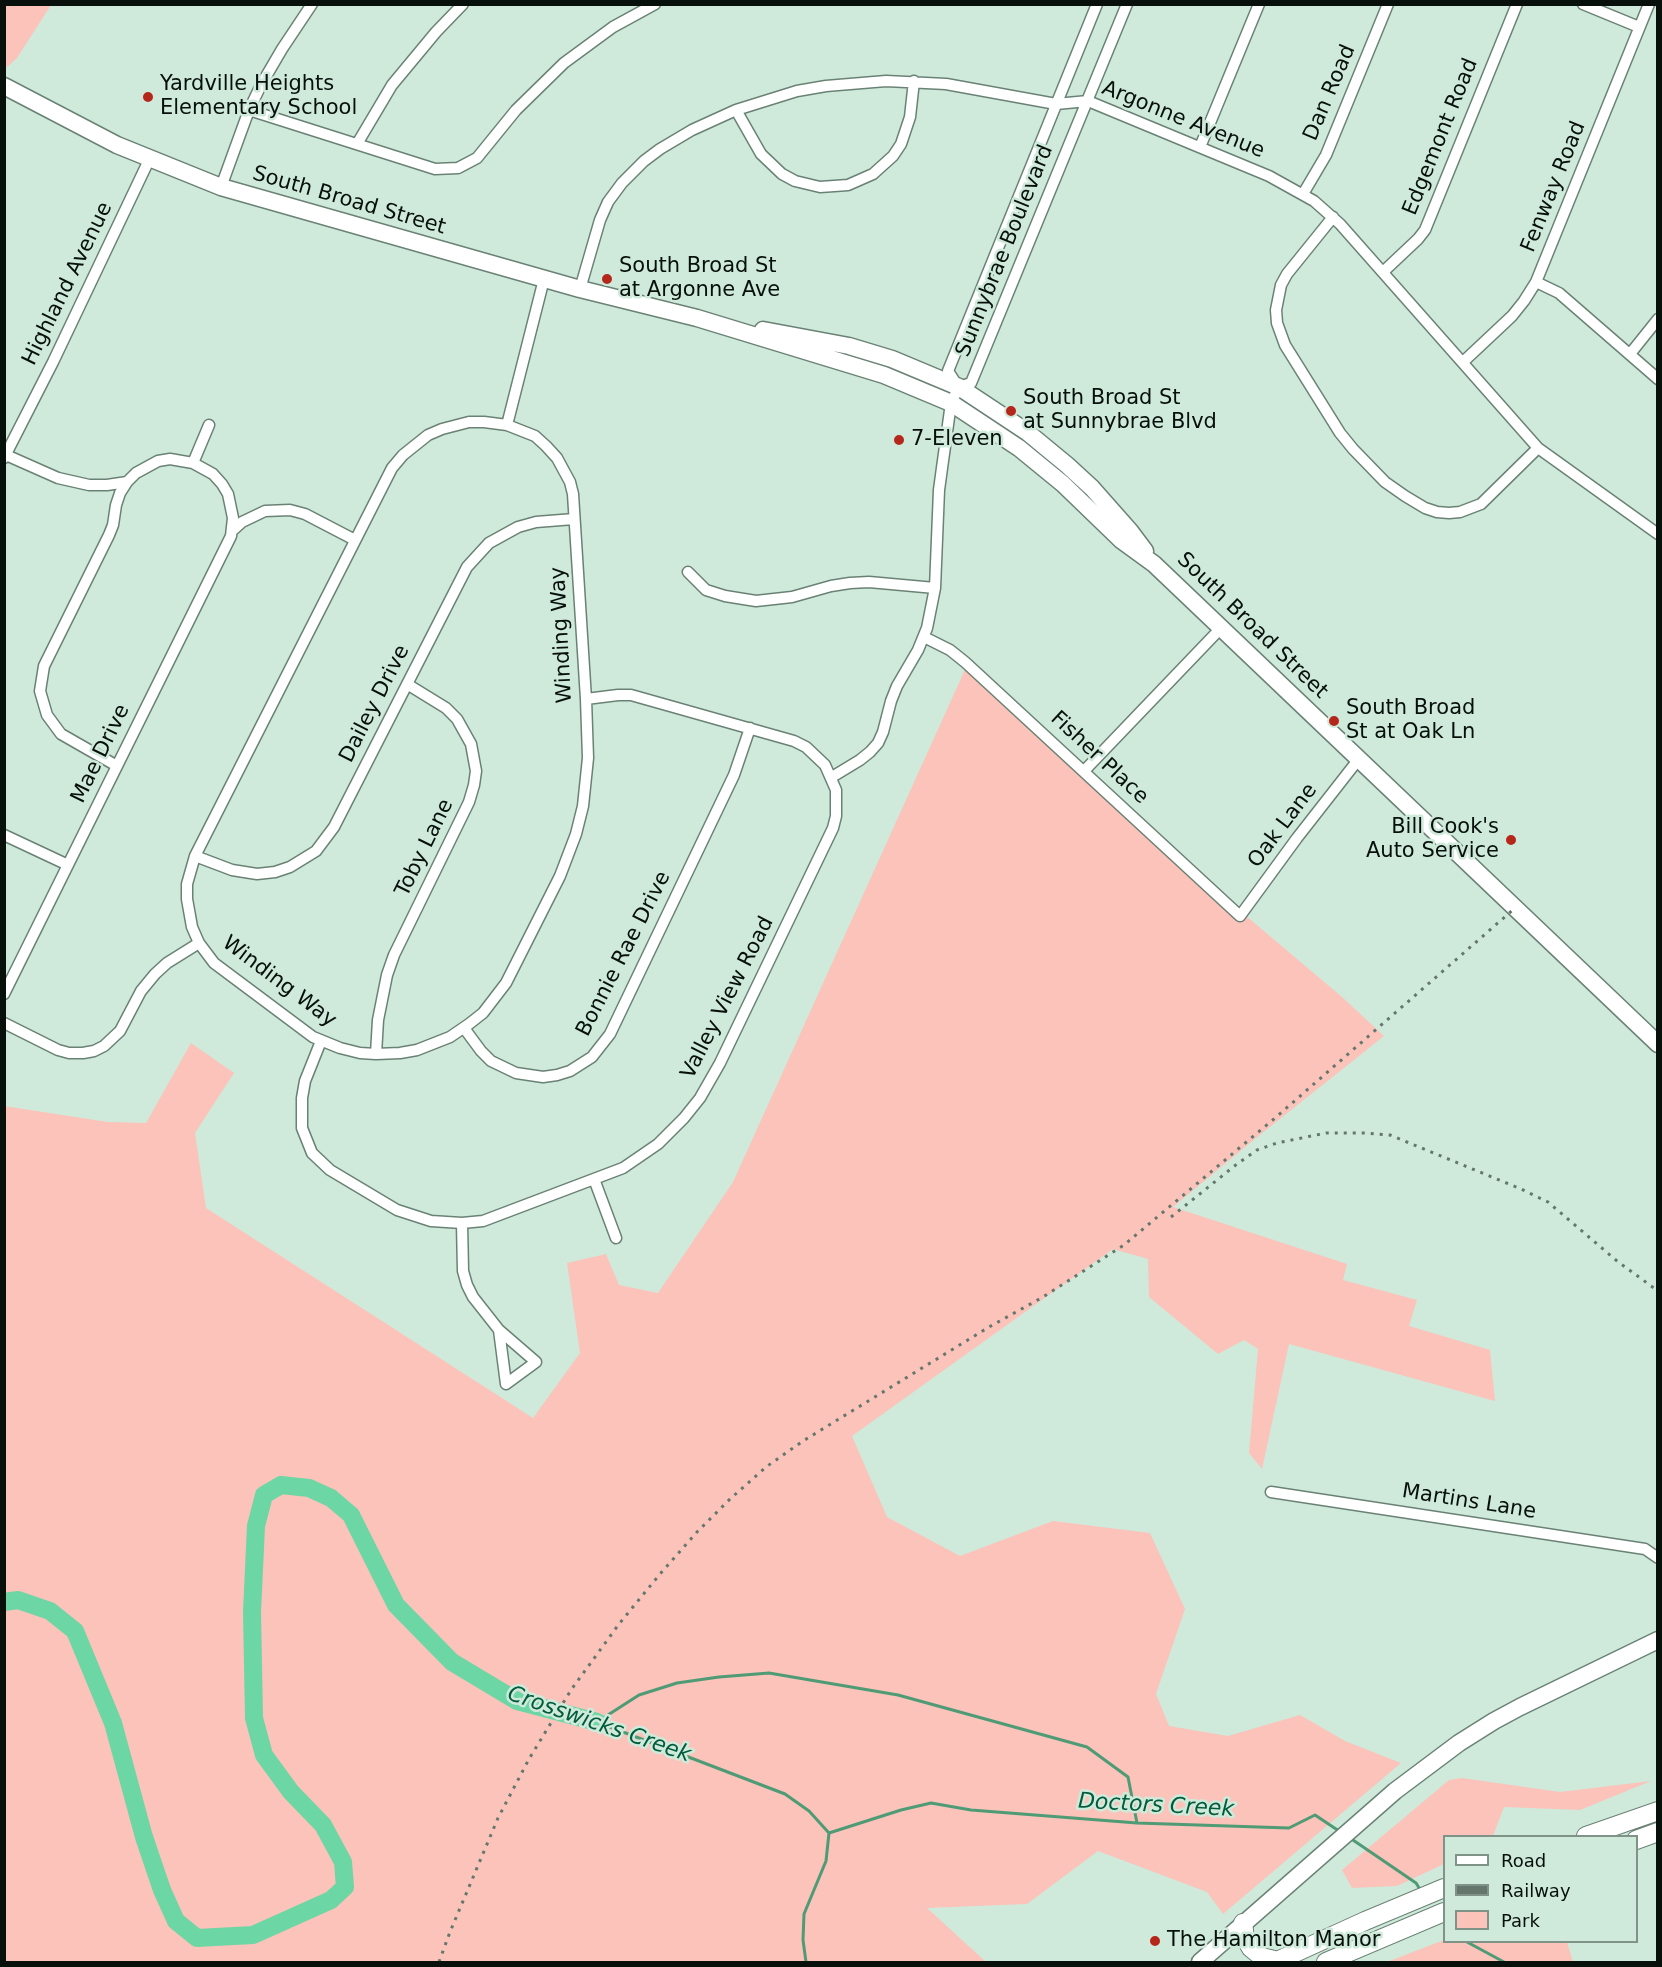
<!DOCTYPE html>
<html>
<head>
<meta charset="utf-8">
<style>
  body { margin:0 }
  #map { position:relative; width:1662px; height:1967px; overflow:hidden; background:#cfeadb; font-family:"DejaVu Sans",sans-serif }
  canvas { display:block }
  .frame { position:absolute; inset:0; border:6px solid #07100b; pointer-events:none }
  .legend { position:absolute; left:1443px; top:1835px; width:195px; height:108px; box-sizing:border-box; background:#cfeadb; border:2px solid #7f9388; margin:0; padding:8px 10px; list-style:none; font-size:18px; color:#07100b }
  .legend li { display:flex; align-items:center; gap:12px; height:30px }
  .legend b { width:30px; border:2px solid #7f9388 }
</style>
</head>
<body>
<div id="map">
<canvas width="1662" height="1967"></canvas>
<div class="frame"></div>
<ul class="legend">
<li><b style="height:8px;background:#fff"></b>Road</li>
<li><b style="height:8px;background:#65776d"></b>Railway</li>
<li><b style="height:16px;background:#fbc3b9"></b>Park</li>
</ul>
</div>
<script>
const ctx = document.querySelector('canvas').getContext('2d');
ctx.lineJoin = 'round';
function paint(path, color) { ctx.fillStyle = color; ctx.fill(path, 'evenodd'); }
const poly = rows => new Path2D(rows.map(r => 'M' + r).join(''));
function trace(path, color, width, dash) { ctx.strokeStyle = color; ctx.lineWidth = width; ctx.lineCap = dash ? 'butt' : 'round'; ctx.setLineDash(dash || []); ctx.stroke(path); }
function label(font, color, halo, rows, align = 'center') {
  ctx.font = font + ' "DejaVu Sans",sans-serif'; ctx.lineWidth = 5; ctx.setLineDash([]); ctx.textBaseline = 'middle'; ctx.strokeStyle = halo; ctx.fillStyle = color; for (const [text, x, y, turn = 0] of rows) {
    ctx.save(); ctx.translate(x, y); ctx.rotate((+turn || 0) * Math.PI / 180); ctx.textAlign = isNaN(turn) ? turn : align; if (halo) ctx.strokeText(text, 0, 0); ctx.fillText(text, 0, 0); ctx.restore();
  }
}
const green = poly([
  [4,5,51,5,17,58,7,67,4,66],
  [968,663,1194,872,1342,997,1384,1036,1256,1138,1173,1207,1347,1264,1343,1280,1417,1300,1409,1326,1490,1350,1495,1401,1289,1344,1262,1469,1249,1453,1258,1349,1244,1340,1218,1354,1149,1297,1148,1259,1113,1249,852,1436,887,1517,960,1556,1053,1521,1150,1533,1185,1609,1156,1694,1169,1726,1228,1736,1300,1715,1345,1741,1401,1763,1223,1914,1207,1892,1098,1851,1027,1904,927,1908,986,1962,5,1962,4,1106,108,1122,146,1123,191,1043,234,1073,195,1133,206,1208,533,1418,580,1353,567,1263,606,1254,619,1285,658,1293,733,1182],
  [1462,1778,1560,1792,1651,1781,1580,1810,1504,1807,1493,1836,1444,1836,1444,1864,1397,1886,1352,1888,1342,1870,1449,1780],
  [1444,1940,1567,1942,1573,1962,1387,1962]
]);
const stream = poly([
  [597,1722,639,1695,677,1683,719,1677,769,1673,898,1695,1087,1747,1128,1777,1137,1823],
  [597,1722,785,1794,809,1811,829,1833,826,1861,804,1914,803,1940,806,1962],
  [829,1833,901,1810,931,1803,971,1810,1137,1823,1289,1828,1315,1815,1339,1831],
  [1350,1838,1416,1883,1421,1891],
  [1467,1942,1504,1962]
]);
const river = poly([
  [4,1602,18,1600,50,1611,75,1631,113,1723,144,1837,162,1890,176,1921,197,1938,253,1935,331,1900,345,1887,343,1862,323,1825,291,1792,264,1755,254,1718,252,1612,256,1526,264,1495,281,1485,309,1488,331,1498,351,1515,396,1605,452,1662,517,1701,597,1722]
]);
const minor = poly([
  [1583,4,1639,27],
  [249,110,435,169,458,168,477,158,516,110,564,63,613,27,655,4],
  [736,110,761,154,782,174,795,181,820,187,848,185,873,174,893,156,901,144,910,117,914,81],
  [357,144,392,85,436,32,463,4],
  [1200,147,1259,4],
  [221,187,249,110,261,85,282,49,312,4],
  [1303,194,1326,155,1388,4],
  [1333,217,1287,274,1281,285,1276,310,1277,323,1285,345,1340,433,1353,449,1385,482,1405,496,1425,508,1437,512,1449,513,1460,512,1481,504,1538,448],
  [1383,272,1418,239,1425,230,1517,4],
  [1536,282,1559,293,1658,379],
  [580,289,600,220,608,202,622,183,644,161,660,149,692,130,736,110,797,91,826,86,886,81,946,84,1056,104,1088,101,1269,176,1314,201,1340,224,1538,448,1658,534],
  [1630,354,1658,319],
  [1463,362,1512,316,1524,301,1536,282,1649,4],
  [957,385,948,371,1097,4],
  [959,387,971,383,1127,4],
  [469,422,484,422,507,425,535,436,546,446,557,458,570,482,573,494,586,699,588,758,583,806,576,834,560,876,506,983,483,1013,469,1024,450,1037,417,1050,400,1053,376,1054,360,1053,340,1048,313,1037,214,963,199,943,192,927,187,899,187,884,195,856,392,468,403,455,428,435,442,429,469,422],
  [507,425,544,279],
  [4,458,53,362,149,160],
  [193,463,209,425],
  [232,531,242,522,265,511,290,510,305,514,355,540],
  [688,572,706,590,725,596,756,601,792,597,831,586,850,583,869,582,935,588],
  [924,637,950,650,965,662,1240,916,1297,838,1358,760],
  [117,766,61,734,47,715,40,691,44,666,109,535,113,525,116,505,120,493,127,482],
  [1084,771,1221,628],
  [832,777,860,760,870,752,878,743,883,732,891,701,897,686,918,650,927,628,935,588,939,490,942,468,951,403,959,387],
  [4,835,68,865],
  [195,856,232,870,257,874,275,872,290,867,316,851,334,827,467,567,489,543,518,527,536,522,574,519],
  [4,994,231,536,233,518,228,494,222,484,213,474,193,463,170,459,158,461,136,473,127,482,107,485,89,485,58,478,6,455],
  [4,1023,58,1050,69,1053,83,1053,94,1051,104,1046,120,1031,141,991,155,974,167,963,199,943],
  [464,1028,481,1051,491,1061,516,1073,543,1077,557,1075,570,1071,592,1057,610,1034,734,775,750,728],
  [321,1041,305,1081,302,1098,302,1128,312,1153,330,1170,397,1210,431,1221,462,1223,483,1221,623,1168,658,1144,684,1118,700,1098,720,1063,833,828,836,816,836,790,825,765,806,747,794,741,631,695,618,695,586,699],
  [376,1054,378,1020,387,975,394,955,469,802,474,785,476,771,471,744,457,719,446,708,407,684],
  [594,1179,616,1238],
  [462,1223,463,1271,467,1285,473,1297,499,1330],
  [499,1330,536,1362,506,1384,499,1330],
  [1271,1492,1645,1549,1658,1558]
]);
const primary = poly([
  [4,86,117,145,221,187,580,289,697,318,884,375,951,403,1019,448,1063,484,1121,540,1154,564,1658,1044],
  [763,330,849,346,892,359,959,387,1027,432,1067,465,1092,488,1130,531,1145,551],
  [1200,1962,1395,1791,1459,1743,1494,1721,1520,1707,1658,1640]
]);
const trunk = poly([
  [1586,1836,1658,1811],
  [1636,1840,1658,1832],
  [1243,1923,1245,1938,1251,1948,1262,1957,1278,1961],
  [1275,1962,1365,1921,1444,1888],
  [1326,1962,1444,1912]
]);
const rail = poly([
  [1171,1217,1237,1164,1257,1150,1277,1143,1326,1133,1366,1133,1390,1135,1521,1189,1548,1202,1617,1261,1658,1291],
  [439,1962,450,1932,498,1818,529,1759,571,1690,619,1624,660,1574,697,1532,730,1499,766,1467,803,1441,989,1327,1043,1297,1124,1245,1275,1118,1515,908]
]);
const markers = [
  [148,97,6,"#b5271b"],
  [607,279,6,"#b5271b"],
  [1011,411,6,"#b5271b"],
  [899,440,6,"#b5271b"],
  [1334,721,6,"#b5271b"],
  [1511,840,6,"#b5271b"],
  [1155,1941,6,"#b5271b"]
];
const poiNames = [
  ["Yardville Heights",160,85],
  ["Elementary School",160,109],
  ["South Broad St",619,267],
  ["at Argonne Ave",619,291],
  ["South Broad St",1023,399],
  ["at Sunnybrae Blvd",1023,423],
  ["7-Eleven",911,440],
  ["South Broad",1346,709],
  ["St at Oak Ln",1346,733],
  ["Bill Cook's",1499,828,"right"],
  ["Auto Service",1499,852,"right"],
  ["The Hamilton Manor",1167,1941]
];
const streetNames = [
  ["Dan Road",1330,93,-67],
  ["Argonne Avenue",1183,120,22],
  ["Edgemont Road",1441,137,-68],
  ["Fenway Road",1554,187,-68],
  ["South Broad Street",349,201,16],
  ["Sunnybrae Boulevard",1005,251,-68],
  ["Highland Avenue",68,284,-64],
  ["South Broad Street",1252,626,44],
  ["Winding Way",562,635,-93],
  ["Dailey Drive",375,704,-63],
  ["Mae Drive",101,754,-64],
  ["Fisher Place",1099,758,43],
  ["Oak Lane",1283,826,-53],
  ["Toby Lane",425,848,-64],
  ["Bonnie Rae Drive",624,954,-63],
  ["Winding Way",279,982,37],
  ["Valley View Road",728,998,-63],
  ["Martins Lane",1469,1502,9]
];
const waterNames = [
  ["Crosswicks Creek",599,1725,19],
  ["Doctors Creek",1156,1806,3]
];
paint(green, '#fbc3b9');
trace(stream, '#4e9b76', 3);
trace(river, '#6cd6a4', 18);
trace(minor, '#6a8275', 13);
trace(primary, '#6a8275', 19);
trace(trunk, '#6a8275', 20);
trace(minor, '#fff', 10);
trace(primary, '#fff', 16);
trace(trunk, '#fff', 18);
trace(rail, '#65776d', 3, [3, 6]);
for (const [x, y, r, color] of markers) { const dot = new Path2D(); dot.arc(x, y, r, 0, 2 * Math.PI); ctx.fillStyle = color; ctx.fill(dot); trace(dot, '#cfeadb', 2); }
label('21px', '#07100b', '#cfeadb', poiNames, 'left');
label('21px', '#07100b', '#cfeadb', streetNames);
label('italic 22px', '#025b3b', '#cfeadb', waterNames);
</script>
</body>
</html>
